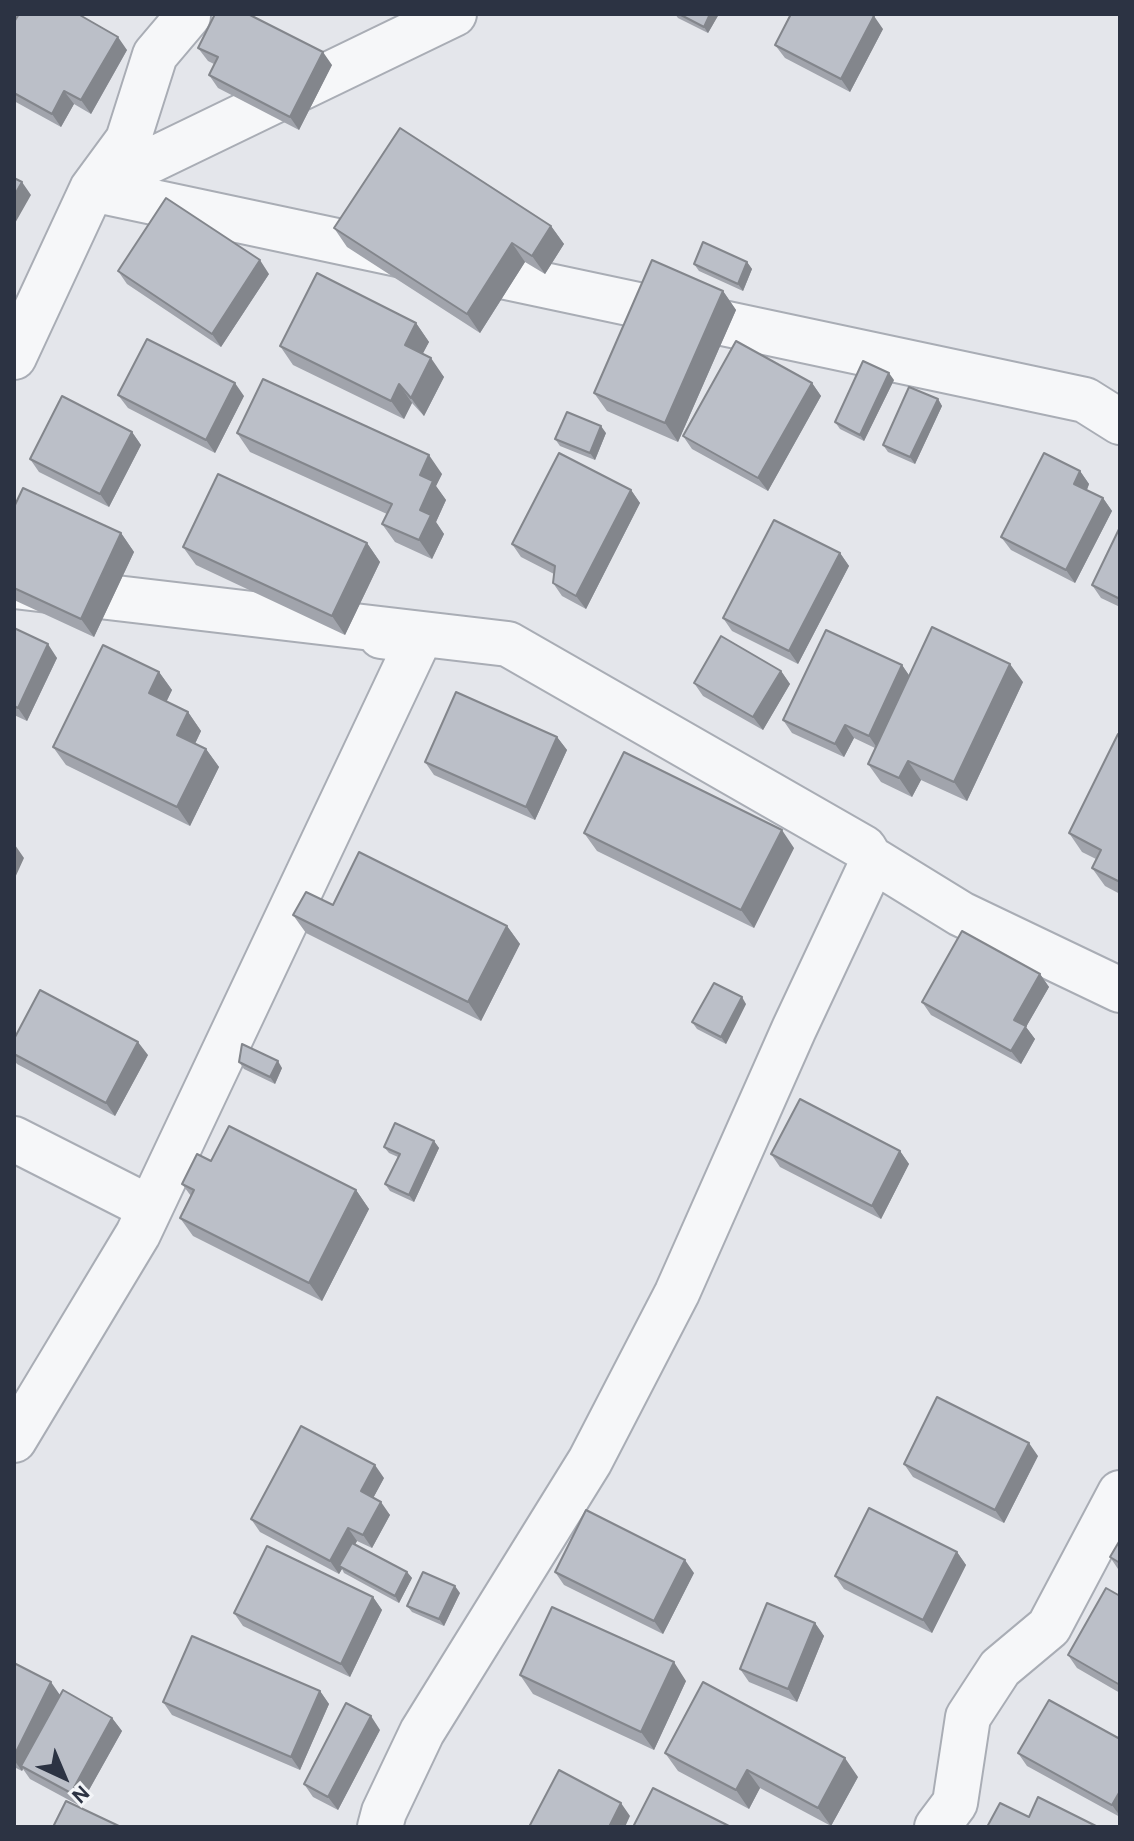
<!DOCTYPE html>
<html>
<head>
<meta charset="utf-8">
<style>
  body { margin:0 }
  #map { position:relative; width:1134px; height:1841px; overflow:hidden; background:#e4e6eb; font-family:"Alegreya Sans",sans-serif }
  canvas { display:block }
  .frame { position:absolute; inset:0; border:16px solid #2c3343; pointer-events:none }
  .north { position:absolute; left:24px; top:1737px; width:80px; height:80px; -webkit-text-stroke:6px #f3f5f8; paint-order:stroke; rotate:136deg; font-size:22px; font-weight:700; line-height:32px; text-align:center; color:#2c3343 }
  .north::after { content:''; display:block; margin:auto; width:28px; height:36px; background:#2c3343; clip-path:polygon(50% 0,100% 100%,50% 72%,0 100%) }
</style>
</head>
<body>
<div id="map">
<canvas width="1134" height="1841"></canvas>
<div class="frame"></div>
<div class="north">N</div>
</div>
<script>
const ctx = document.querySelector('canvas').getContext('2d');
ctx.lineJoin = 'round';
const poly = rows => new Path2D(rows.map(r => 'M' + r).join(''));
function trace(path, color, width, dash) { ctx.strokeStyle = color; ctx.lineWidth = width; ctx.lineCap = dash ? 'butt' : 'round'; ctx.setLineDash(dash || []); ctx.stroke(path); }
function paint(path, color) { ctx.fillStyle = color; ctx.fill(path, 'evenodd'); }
const street = poly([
  [454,14,92,189,1085,400,1120,422],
  [14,357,92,189,128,140,155,55,188,16,188,14],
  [14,586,508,644,864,848,870,858,870,867,794,1029,677,1293,590,1461,422,1732,384,1812,380,1827],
  [870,858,961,914,1120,990],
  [14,1139,150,1208],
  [14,1440,138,1234,418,641,381,636],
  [937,1827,955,1803,968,1717,1000,1668,1049,1627,1120,1493]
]);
const wall = poly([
  [14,14,127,50,91,114,74,104,61,127,14,101],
  [675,14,719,14,708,33,678,18],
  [883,29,850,92,785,58,775,45],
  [198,48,332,65,299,130,218,88,209,75,214,64,208,61],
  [551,226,564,244,545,274,525,262,480,333,347,247,334,228],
  [747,262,752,269,743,291,699,271,694,264],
  [118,271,269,274,221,347,127,284],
  [723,291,736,310,678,442,607,411,594,393],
  [416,323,429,342,422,354,444,377,424,416,412,403,404,419,293,365,280,346],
  [894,380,864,441,840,429,835,422],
  [812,383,821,396,768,491,692,449,683,436],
  [118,395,244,396,215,453,128,408],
  [938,399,942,406,915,464,888,452,883,445],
  [132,432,141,445,109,507,39,472,30,459],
  [237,433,442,474,436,486,446,500,436,522,444,534,432,559,395,542,382,524,387,514,250,452],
  [606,433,595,460,560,446,555,439],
  [1080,471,1089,484,1087,490,1103,498,1112,511,1075,583,1011,550,1001,537],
  [631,490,640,503,586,609,562,596,553,583,554,574,521,557,512,544],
  [14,507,121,533,134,552,94,637,14,600],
  [1120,527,1120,607,1101,598,1092,585],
  [367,543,380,562,345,635,196,565,183,547],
  [840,553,849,566,798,664,732,631,723,618],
  [14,628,57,658,27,721,14,715],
  [902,665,909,676,1023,682,967,801,921,780,912,797,881,782,868,764,875,748,854,738,844,757,792,733,783,720],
  [781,671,790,684,763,730,703,696,694,683],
  [159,672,172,690,166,702,188,712,201,731,195,744,206,749,219,767,190,826,66,765,53,747],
  [1120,735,1120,894,1105,886,1092,868,1096,859,1082,852,1069,833],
  [557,737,567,750,535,820,434,775,425,762],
  [584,833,794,848,754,928,597,851],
  [333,905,507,926,520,944,481,1021,306,933,293,915],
  [1040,974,1049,987,1026,1027,1035,1039,1021,1064,931,1015,922,1002],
  [746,1004,726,1044,697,1029,692,1022],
  [14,1039,148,1055,115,1116,17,1064,14,1060],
  [239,1062,282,1068,275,1084,244,1069],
  [434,1141,439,1148,414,1202,390,1191,385,1184,398,1157,389,1153,384,1147],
  [900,1151,909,1164,881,1219,780,1167,771,1154],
  [211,1161,356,1190,369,1209,322,1301,193,1236,180,1218,191,1196,182,1184],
  [1038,1456,1004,1523,913,1477,904,1464],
  [384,1478,373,1498,390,1515,372,1548,357,1541,355,1544,407,1572,412,1578,399,1603,344,1573,342,1569,339,1574,260,1532,251,1519],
  [1120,1540,1120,1572,1110,1557],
  [957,1552,966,1565,932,1633,844,1589,835,1576],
  [555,1572,694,1573,663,1634,564,1585],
  [460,1593,444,1626,412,1612,407,1606],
  [1120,1596,1120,1693,1077,1668,1068,1655],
  [373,1597,382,1610,350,1677,243,1626,234,1613],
  [815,1623,824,1636,797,1702,749,1682,740,1669],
  [14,1663,60,1695,112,1718,122,1731,80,1806,30,1779,23,1769,22,1771,14,1767],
  [520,1675,686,1681,654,1750,533,1694],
  [320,1691,329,1704,300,1770,172,1715,163,1702],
  [380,1730,338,1810,313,1797,304,1784],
  [1120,1739,1120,1817,1027,1766,1018,1753],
  [665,1753,858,1777,831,1826,760,1788,749,1809,678,1771]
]);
const shadedWall = poly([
  [710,14,719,14,708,33,704,27],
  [874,16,883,29,850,92,841,79],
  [118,37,127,50,91,114,81,100],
  [323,52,332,65,299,130,290,117],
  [64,91,74,104,61,127,52,114],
  [22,182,31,195,14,225,14,196],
  [551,226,564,244,545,274,532,256],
  [512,243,525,262,480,333,467,314],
  [260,260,269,274,221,347,212,334],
  [747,262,752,269,743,291,738,284],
  [723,291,736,310,678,442,665,423],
  [416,323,429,342,418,363,405,345],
  [431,358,444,377,424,416,411,398],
  [889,373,894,380,864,441,860,435],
  [235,383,244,396,215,453,206,440],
  [812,383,821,396,768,491,758,478],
  [399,384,412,403,404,419,391,401],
  [938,399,942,406,915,464,910,457],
  [601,426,606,433,595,460,590,453],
  [132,432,141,445,109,507,100,494],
  [429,455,442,474,436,486,446,500,436,522,444,534,432,559,419,540,420,475],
  [1080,471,1089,484,1084,497,1074,484],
  [631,490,640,503,586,609,576,596],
  [1103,498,1112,511,1075,583,1066,570],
  [121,533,134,552,94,637,81,619],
  [367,543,380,562,345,635,332,616],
  [840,553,849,566,798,664,789,651],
  [48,644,57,658,27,721,18,708],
  [1010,664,1023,682,967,801,954,782],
  [902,665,911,678,878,749,869,736],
  [781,671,790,684,763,730,753,717],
  [159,672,172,690,162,711,149,693],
  [188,712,201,731,190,754,177,735],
  [845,725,854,738,844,757,835,744],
  [557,737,567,750,535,820,526,807],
  [206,749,219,767,190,826,177,807],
  [908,761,921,780,912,797,899,778],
  [782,830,794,848,754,928,741,910],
  [15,845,24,858,14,880,14,847],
  [507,926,520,944,481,1021,468,1002],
  [1040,974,1049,987,1026,1027,1035,1039,1021,1064,1011,1051,1014,1020],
  [742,997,746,1004,726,1044,721,1037],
  [138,1042,148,1055,115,1116,106,1103],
  [278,1061,282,1068,275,1084,270,1077],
  [434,1141,439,1148,414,1202,409,1195],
  [900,1151,909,1164,881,1219,872,1206],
  [356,1190,369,1209,322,1301,309,1283],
  [1029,1443,1038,1456,1004,1523,995,1510],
  [375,1465,384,1478,370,1504,361,1491],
  [381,1502,390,1515,372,1548,363,1535],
  [348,1528,357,1541,343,1568,339,1566,342,1569,339,1574,330,1561],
  [957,1552,966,1565,932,1633,923,1620],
  [685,1560,694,1573,663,1634,654,1621],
  [407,1572,412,1578,399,1603,395,1596],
  [455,1586,460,1593,444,1626,439,1619],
  [373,1597,382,1610,350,1677,341,1664],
  [815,1623,824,1636,797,1702,788,1689],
  [674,1662,686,1681,654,1750,641,1732],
  [51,1682,60,1695,21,1766,23,1769,22,1771,14,1760,14,1756],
  [320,1691,329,1704,300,1770,291,1757],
  [371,1716,380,1730,338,1810,328,1797],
  [112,1718,122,1731,80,1806,71,1793],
  [845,1758,858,1777,831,1826,818,1808],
  [747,1770,760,1788,749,1809,736,1790],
  [1120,1791,1120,1816,1112,1805],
  [621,1803,630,1816,625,1827,609,1827]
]);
const building = poly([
  [19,14,78,14,118,37,81,100,64,91,52,114,14,93,14,22,19,14],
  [215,14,248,14,323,52,290,117,209,75,218,57,198,48,215,14],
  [679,14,710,14,704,27,679,14],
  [791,14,870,14,874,16,841,79,775,45,791,14],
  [400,128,551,226,532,256,512,243,467,314,334,228,400,128],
  [14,178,22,182,14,196,14,178],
  [166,198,260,260,212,334,118,271,166,198],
  [703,242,747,262,738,284,694,264,703,242],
  [652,260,723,291,665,423,594,393,652,260],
  [317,273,416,323,405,345,431,358,411,398,399,384,391,401,280,346,317,273],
  [147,339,235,383,206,440,118,395,147,339],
  [736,341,812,383,758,478,683,436,736,341],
  [863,361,889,373,860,435,835,422,863,361],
  [263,379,429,455,420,475,433,481,420,510,431,515,419,540,382,524,392,504,237,433,263,379],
  [909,387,938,399,910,457,883,445,909,387],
  [62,396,132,432,100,494,30,459,62,396],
  [567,412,601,426,590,453,555,439,567,412],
  [559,453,631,490,576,596,553,583,555,566,512,544,559,453],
  [1044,453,1080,471,1074,484,1103,498,1066,570,1001,537,1044,453],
  [218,474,367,543,332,616,183,547,218,474],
  [23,488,121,533,81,619,14,588,14,507,23,488],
  [774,520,840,553,789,651,723,618,774,520],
  [1120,527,1120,599,1092,585,1120,527],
  [932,627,1010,664,954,782,908,761,899,778,868,764,932,627],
  [14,628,48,644,18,708,14,706,14,628],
  [826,630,902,665,869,736,845,725,835,744,783,720,826,630],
  [721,636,781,671,753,717,694,683,721,636],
  [103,645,159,672,149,693,188,712,177,735,206,749,177,807,53,747,103,645],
  [456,692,557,737,526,807,425,762,456,692],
  [1118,734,1120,735,1120,882,1092,868,1101,850,1069,833,1118,734],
  [624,752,782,830,741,910,584,833,624,752],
  [359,852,507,926,468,1002,293,915,306,892,333,905,359,852],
  [962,931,1040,974,1014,1020,1026,1026,1011,1051,922,1002,962,931],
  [714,983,742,997,721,1037,692,1022,714,983],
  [40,990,138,1042,106,1103,14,1054,14,1039,40,990],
  [242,1044,278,1061,270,1077,239,1062,242,1044],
  [800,1099,900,1151,872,1206,771,1154,800,1099],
  [395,1123,434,1141,409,1195,385,1184,400,1154,384,1147,395,1123],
  [229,1126,356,1190,309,1283,180,1218,194,1190,182,1184,197,1154,211,1161,229,1126],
  [937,1397,1029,1443,995,1510,904,1464,937,1397],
  [301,1426,375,1465,361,1491,381,1502,363,1535,348,1528,330,1561,251,1519,301,1426],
  [869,1508,957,1552,923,1620,835,1576,869,1508],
  [586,1510,685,1560,654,1621,555,1572,586,1510],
  [1120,1540,1120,1563,1110,1557,1120,1540],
  [352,1543,407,1572,395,1596,339,1566,352,1543],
  [267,1546,373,1597,341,1664,234,1613,267,1546],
  [423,1572,455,1586,439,1619,407,1606,423,1572],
  [1106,1588,1120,1596,1120,1685,1068,1655,1106,1588],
  [767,1603,815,1623,788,1689,740,1669,767,1603],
  [552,1607,674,1662,641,1732,520,1675,552,1607],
  [192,1636,320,1691,291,1757,163,1702,192,1636],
  [14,1663,51,1682,14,1756,14,1663],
  [703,1682,845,1758,818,1808,747,1770,736,1790,665,1753,703,1682],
  [63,1690,112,1718,71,1793,21,1766,63,1690],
  [1049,1700,1120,1739,1120,1791,1112,1805,1018,1753,1049,1700],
  [346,1703,371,1716,328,1797,304,1784,346,1703],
  [559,1770,621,1803,609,1827,529,1827,559,1770],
  [653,1788,731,1827,633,1827,653,1788],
  [1038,1797,1098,1827,987,1827,1000,1803,1029,1817,1038,1797],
  [66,1801,121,1827,53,1827,66,1801]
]);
trace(street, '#a9adb5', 48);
trace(street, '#f6f7f9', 44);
paint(wall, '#a1a4ac');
paint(shadedWall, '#83868c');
paint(building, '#bbbfc8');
trace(building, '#83868c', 2);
</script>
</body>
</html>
